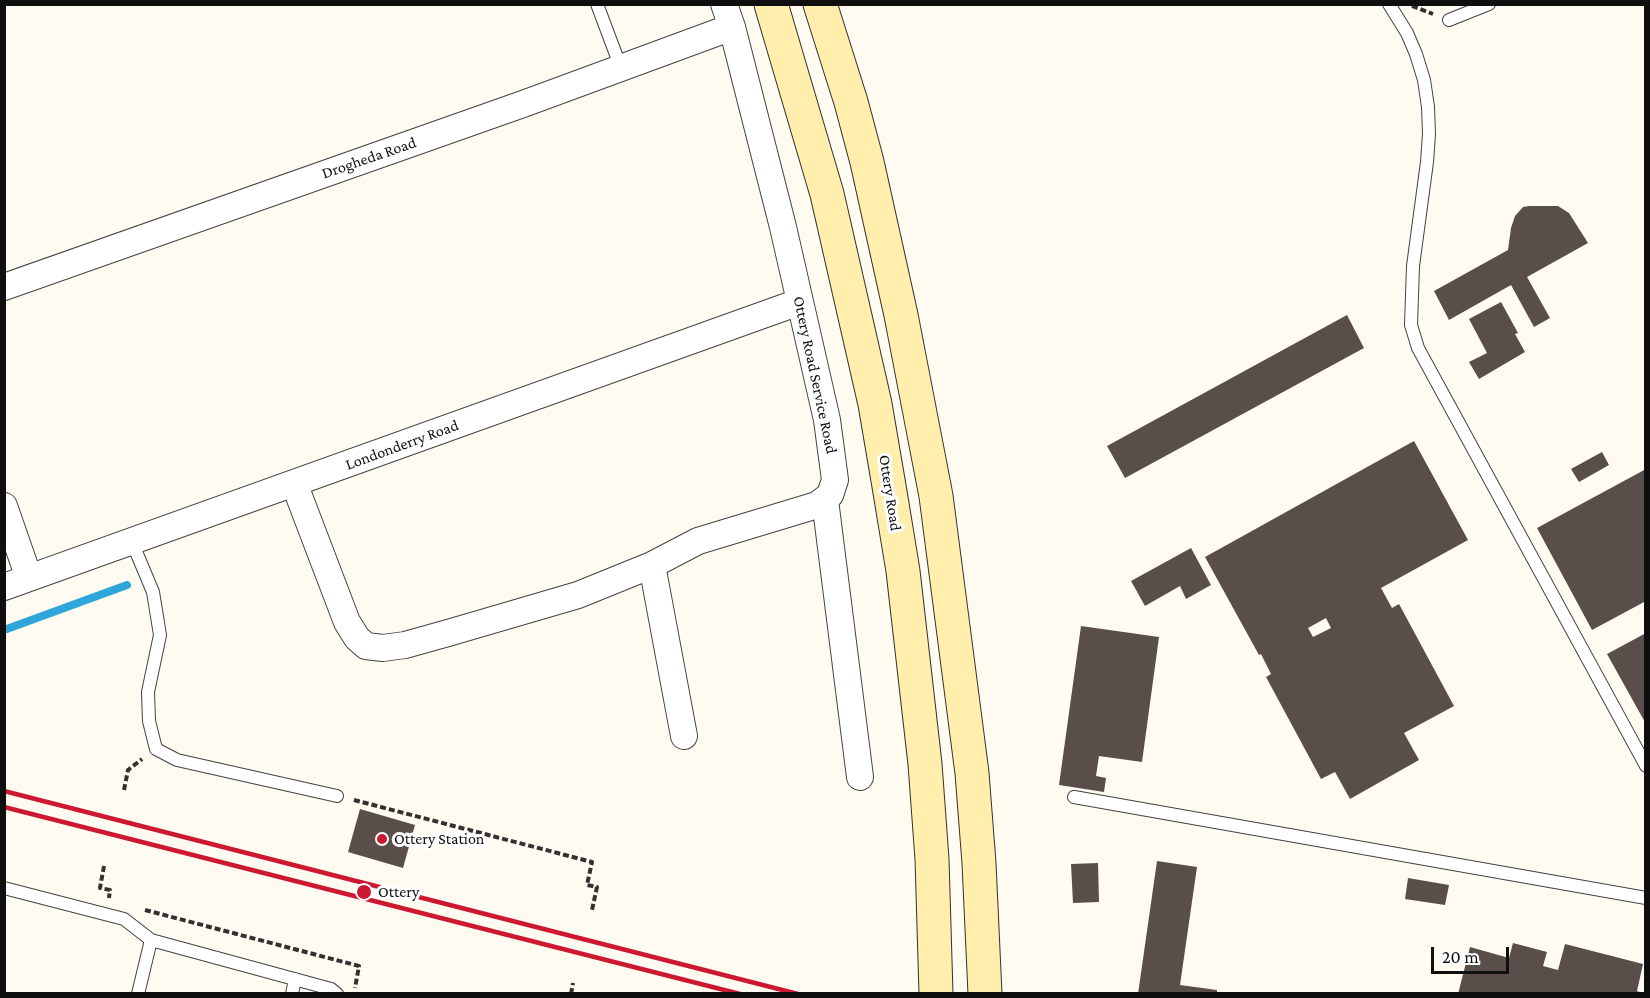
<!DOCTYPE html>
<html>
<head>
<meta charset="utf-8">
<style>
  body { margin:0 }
  #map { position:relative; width:1650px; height:998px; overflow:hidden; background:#fffbf1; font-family:"Crimson Pro",serif }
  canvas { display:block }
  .frame { position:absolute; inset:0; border:6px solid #0f0f0f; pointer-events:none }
  .scale { position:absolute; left:1431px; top:947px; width:78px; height:27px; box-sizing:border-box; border:3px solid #0f0f0f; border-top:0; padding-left:8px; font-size:18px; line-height:21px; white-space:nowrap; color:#0f0f0f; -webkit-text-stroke:4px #fff; paint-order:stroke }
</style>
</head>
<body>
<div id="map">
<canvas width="1650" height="998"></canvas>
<div class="frame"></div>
<div class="scale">20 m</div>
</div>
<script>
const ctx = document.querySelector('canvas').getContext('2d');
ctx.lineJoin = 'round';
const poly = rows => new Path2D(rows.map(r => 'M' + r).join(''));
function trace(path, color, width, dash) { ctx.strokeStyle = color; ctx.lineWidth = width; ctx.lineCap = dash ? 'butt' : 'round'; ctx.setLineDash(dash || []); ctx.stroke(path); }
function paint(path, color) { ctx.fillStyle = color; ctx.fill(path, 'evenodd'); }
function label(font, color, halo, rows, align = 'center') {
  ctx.font = font + ' "Crimson Pro",serif'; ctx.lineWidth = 6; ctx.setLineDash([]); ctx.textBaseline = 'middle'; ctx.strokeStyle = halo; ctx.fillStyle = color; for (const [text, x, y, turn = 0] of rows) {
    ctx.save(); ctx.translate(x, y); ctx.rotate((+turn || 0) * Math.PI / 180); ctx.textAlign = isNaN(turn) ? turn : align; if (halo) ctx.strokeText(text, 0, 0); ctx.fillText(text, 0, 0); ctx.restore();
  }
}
const stream = poly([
  [4,630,127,585]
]);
const building = poly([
  [1529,206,1558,206,1569,213,1588,243,1527,277,1550,318,1534,327,1511,285,1449,320,1434,291,1508,250,1511,228,1515,216,1523,207],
  [1501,302,1518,333,1515,334,1525,352,1479,379,1469,362,1487,353,1469,319],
  [1347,315,1364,348,1125,478,1107,446],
  [1414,441,1468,540,1381,588,1392,608,1399,604,1454,706,1404,733,1419,760,1350,799,1335,772,1321,779,1266,677,1271,674,1261,654,1259,655,1205,557],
  [1326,618,1331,628,1313,637,1308,628],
  [1602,452,1609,465,1579,482,1571,469],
  [1646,469,1646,601,1592,630,1537,528],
  [1191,548,1211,585,1186,599,1180,586,1145,606,1131,581],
  [1081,626,1159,637,1142,762,1099,756,1096,776,1106,778,1104,792,1059,785],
  [1646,633,1646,724,1607,654],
  [360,809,415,825,403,868,348,852],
  [1157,861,1197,867,1180,985,1217,990,1217,994,1138,994],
  [1098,863,1099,902,1073,903,1071,864],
  [1408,878,1449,885,1445,905,1405,899],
  [1513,943,1547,952,1543,966,1558,970,1565,944,1643,964,1637,991,1645,994,1458,994,1470,947,1509,958]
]);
const path = poly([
  [1412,6,1433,14],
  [124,790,128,770,142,759],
  [354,800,592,862,587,885,597,887,592,910],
  [104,866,100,888,110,890,109,898],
  [145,910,359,966,355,988],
  [571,994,573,983]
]);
const service = poly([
  [597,4,621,68],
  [1389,4,1407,33,1416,54,1424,80,1428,107,1429,134,1427,162,1413,266,1411,325,1418,348,1646,766],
  [1449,20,1489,4],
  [132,542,153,592,160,635,148,692,149,721,156,749,177,760,337,796],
  [1074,797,1646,898],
  [4,888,124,919,151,940,331,989,337,994],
  [138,994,151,940],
  [292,994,295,979]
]);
const minor = poly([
  [4,287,523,104,732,27],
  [294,483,347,622,357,638,366,646,383,648,405,645,448,633,578,595,652,565],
  [825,500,860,777],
  [4,506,29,578],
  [4,587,799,302],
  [684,736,652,565,698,541,817,505,830,495,835,480,827,420,783,227,732,27,724,4]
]);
const secondary = poly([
  [771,4,827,194,875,404,890,492,903,571,925,764,932,859,936,994],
  [820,4,851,102,867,162,901,315,936,496,972,773,979,863,985,994]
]);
const rail = poly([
  [4,791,798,994],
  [4,807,740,994]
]);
const markers = [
  [382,839,6,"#cd1831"],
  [364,892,8,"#cd1831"]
];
const streetNames = [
  ["Drogheda Road",369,158,-19],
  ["Ottery Road Service Road",815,375,78],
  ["Londonderry Road",402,445,-20],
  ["Ottery Road",890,493,81]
];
const poiNames = [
  ["Ottery Station",394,839],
  ["Ottery",378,892]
];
trace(stream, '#2fa6da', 8);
paint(building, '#594e4a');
trace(service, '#424242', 14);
trace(minor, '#424242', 28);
trace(secondary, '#313131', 35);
trace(path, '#313131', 4, [6, 3]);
trace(service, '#fff', 12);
trace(minor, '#fff', 26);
trace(secondary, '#ffeeac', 33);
trace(rail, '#cd1831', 4.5);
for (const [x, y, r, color] of markers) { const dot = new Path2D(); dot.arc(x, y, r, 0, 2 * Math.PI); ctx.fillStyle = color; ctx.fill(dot); trace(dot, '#fff', 2); }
label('16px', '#0f0f0f', '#fff', streetNames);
label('16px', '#0f0f0f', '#fff', poiNames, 'left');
</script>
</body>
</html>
